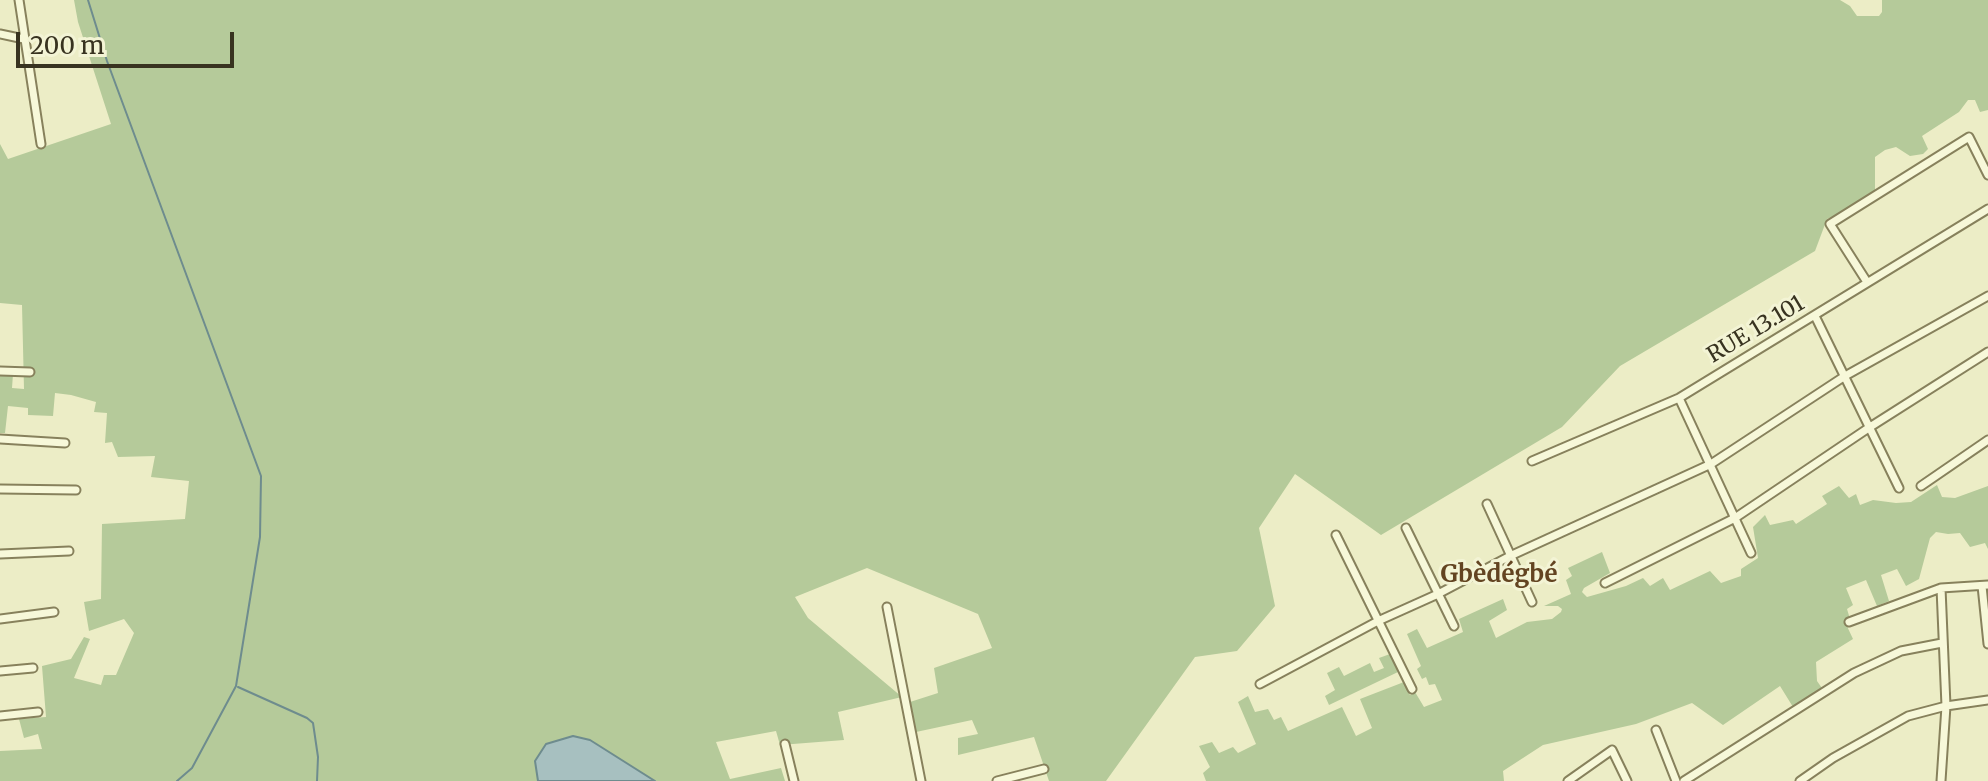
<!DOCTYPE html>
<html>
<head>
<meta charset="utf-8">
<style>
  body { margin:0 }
  #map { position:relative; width:1988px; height:781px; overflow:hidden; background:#ecedc6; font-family:Merriweather,serif }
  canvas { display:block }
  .scale { position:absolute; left:16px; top:32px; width:218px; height:36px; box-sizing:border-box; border:4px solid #383320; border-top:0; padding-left:10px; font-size:24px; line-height:28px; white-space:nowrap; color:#383320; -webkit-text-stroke:6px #f3f4d5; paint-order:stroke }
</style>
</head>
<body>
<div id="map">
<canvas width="1988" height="781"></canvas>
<div class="scale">200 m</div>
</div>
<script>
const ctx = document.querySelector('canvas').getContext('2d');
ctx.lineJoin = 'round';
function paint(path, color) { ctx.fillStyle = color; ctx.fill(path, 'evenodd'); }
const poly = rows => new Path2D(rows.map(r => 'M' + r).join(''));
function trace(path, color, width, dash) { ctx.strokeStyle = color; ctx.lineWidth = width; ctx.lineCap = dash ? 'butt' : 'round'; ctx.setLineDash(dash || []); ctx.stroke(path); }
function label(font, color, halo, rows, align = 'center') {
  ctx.font = font + ' Merriweather,serif'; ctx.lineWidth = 6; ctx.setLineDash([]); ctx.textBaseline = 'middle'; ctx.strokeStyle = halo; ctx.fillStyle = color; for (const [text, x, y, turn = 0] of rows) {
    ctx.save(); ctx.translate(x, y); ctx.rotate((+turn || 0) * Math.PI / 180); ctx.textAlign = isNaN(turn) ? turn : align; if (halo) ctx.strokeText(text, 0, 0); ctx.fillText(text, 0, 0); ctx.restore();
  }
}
const green = poly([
  [74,0,1840,0,1850,6,1857,16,1879,16,1882,12,1882,0,1988,0,1988,110,1980,112,1975,100,1968,100,1959,112,1922,136,1928,149,1923,154,1910,156,1896,147,1885,150,1875,157,1875,198,1827,219,1815,251,1620,366,1562,427,1381,535,1295,474,1259,528,1275,606,1237,651,1195,657,1106,781,1049,781,1034,737,958,755,958,738,978,734,972,720,916,732,910,702,938,693,934,668,992,648,978,614,867,568,795,597,808,618,902,697,838,712,844,740,780,745,776,731,716,742,730,779,781,768,785,781,655,781,641,773,535,761,538,781,0,781,0,751,42,749,38,734,24,738,19,719,46,717,42,666,71,659,84,637,90,639,74,678,101,685,104,675,116,675,134,633,124,619,89,631,84,602,101,599,102,524,185,519,189,481,151,477,155,456,118,457,112,442,105,443,107,413,94,412,96,402,71,395,55,393,53,416,28,415,28,408,8,406,5,433,0,433,0,373,13,374,12,388,24,389,22,305,0,303,0,144,8,159,111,124,78,22],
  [1937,485,1942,497,1955,498,1988,486,1988,549,1985,543,1970,547,1960,533,1948,534,1936,532,1930,538,1919,579,1906,586,1897,569,1881,575,1889,601,1877,606,1866,580,1846,588,1853,605,1847,609,1850,619,1845,622,1853,639,1816,662,1817,681,1824,691,1793,707,1780,686,1723,725,1692,703,1636,724,1543,745,1503,771,1504,781,1206,781,1203,773,1210,767,1199,746,1212,742,1219,753,1233,747,1238,753,1256,744,1238,702,1248,696,1255,712,1268,709,1274,720,1281,717,1288,731,1342,707,1356,736,1372,728,1360,699,1404,682,1410,695,1415,692,1424,707,1442,700,1435,684,1429,685,1426,677,1422,679,1417,669,1421,666,1407,634,1417,629,1427,648,1463,632,1459,619,1503,599,1507,610,1489,621,1496,638,1527,622,1552,619,1561,612,1562,609,1558,606,1544,606,1571,594,1566,580,1572,576,1568,568,1602,552,1610,573,1584,588,1582,592,1587,597,1626,586,1643,578,1650,586,1663,578,1670,590,1710,571,1721,583,1741,576,1741,569,1758,558,1753,527,1765,515,1770,525,1793,520,1796,524,1827,504,1822,496,1839,486,1849,498,1856,494,1860,505,1873,500,1896,503,1911,502],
  [1390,654,1398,672,1329,705,1325,696,1335,690,1327,673,1339,667,1344,676,1370,663,1374,672,1384,668,1379,658]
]);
const water = poly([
  [573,736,590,740,655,781,538,781,535,761,546,744,573,736]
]);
const stream = poly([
  [88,0,107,61,261,476,260,537,236,686,192,768,177,781],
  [238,687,307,718,313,723,318,757,317,781]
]);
const minor = poly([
  [19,0,41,144],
  [0,34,24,39],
  [1867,282,1830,224,1969,137,1988,175],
  [1815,316,1899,488],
  [0,371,30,372],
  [1679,398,1751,553],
  [0,439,65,443],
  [1532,461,1679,398,1988,209],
  [1921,486,1988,440],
  [0,489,76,490],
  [1487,504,1532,602],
  [1406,528,1454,626],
  [1336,535,1412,689],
  [0,554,69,551],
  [1605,583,1735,518,1870,427,1988,352],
  [1982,586,1988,644],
  [887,607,921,781],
  [0,619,54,612],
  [1849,622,1941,588,1988,585],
  [0,671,33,668],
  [1260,684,1378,621,1438,594,1510,556,1711,464,1845,376,1988,296],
  [0,716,38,712],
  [1656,730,1676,781],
  [785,744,794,781],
  [997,781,1044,769],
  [1568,781,1612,750,1627,781],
  [1684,781,1854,673,1901,651,1942,643],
  [1800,781,1833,758,1908,716,1946,706,1988,700],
  [1941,781,1946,706,1941,588]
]);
const streetNames = [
  ["RUE 13.101",1756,330,-31]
];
const neighbourhoodNames = [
  ["Gbèdégbé",1499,575]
];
paint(green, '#b5ca9a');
paint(water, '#a7c0c0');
trace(water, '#6e8c8e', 2);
trace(stream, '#6e8c8e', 2);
trace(minor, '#87815c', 11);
trace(minor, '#f7f8d9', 7);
label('22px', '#383320', '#f3f4d5', streetNames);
label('bold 24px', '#634421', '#f3f4d5', neighbourhoodNames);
</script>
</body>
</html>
